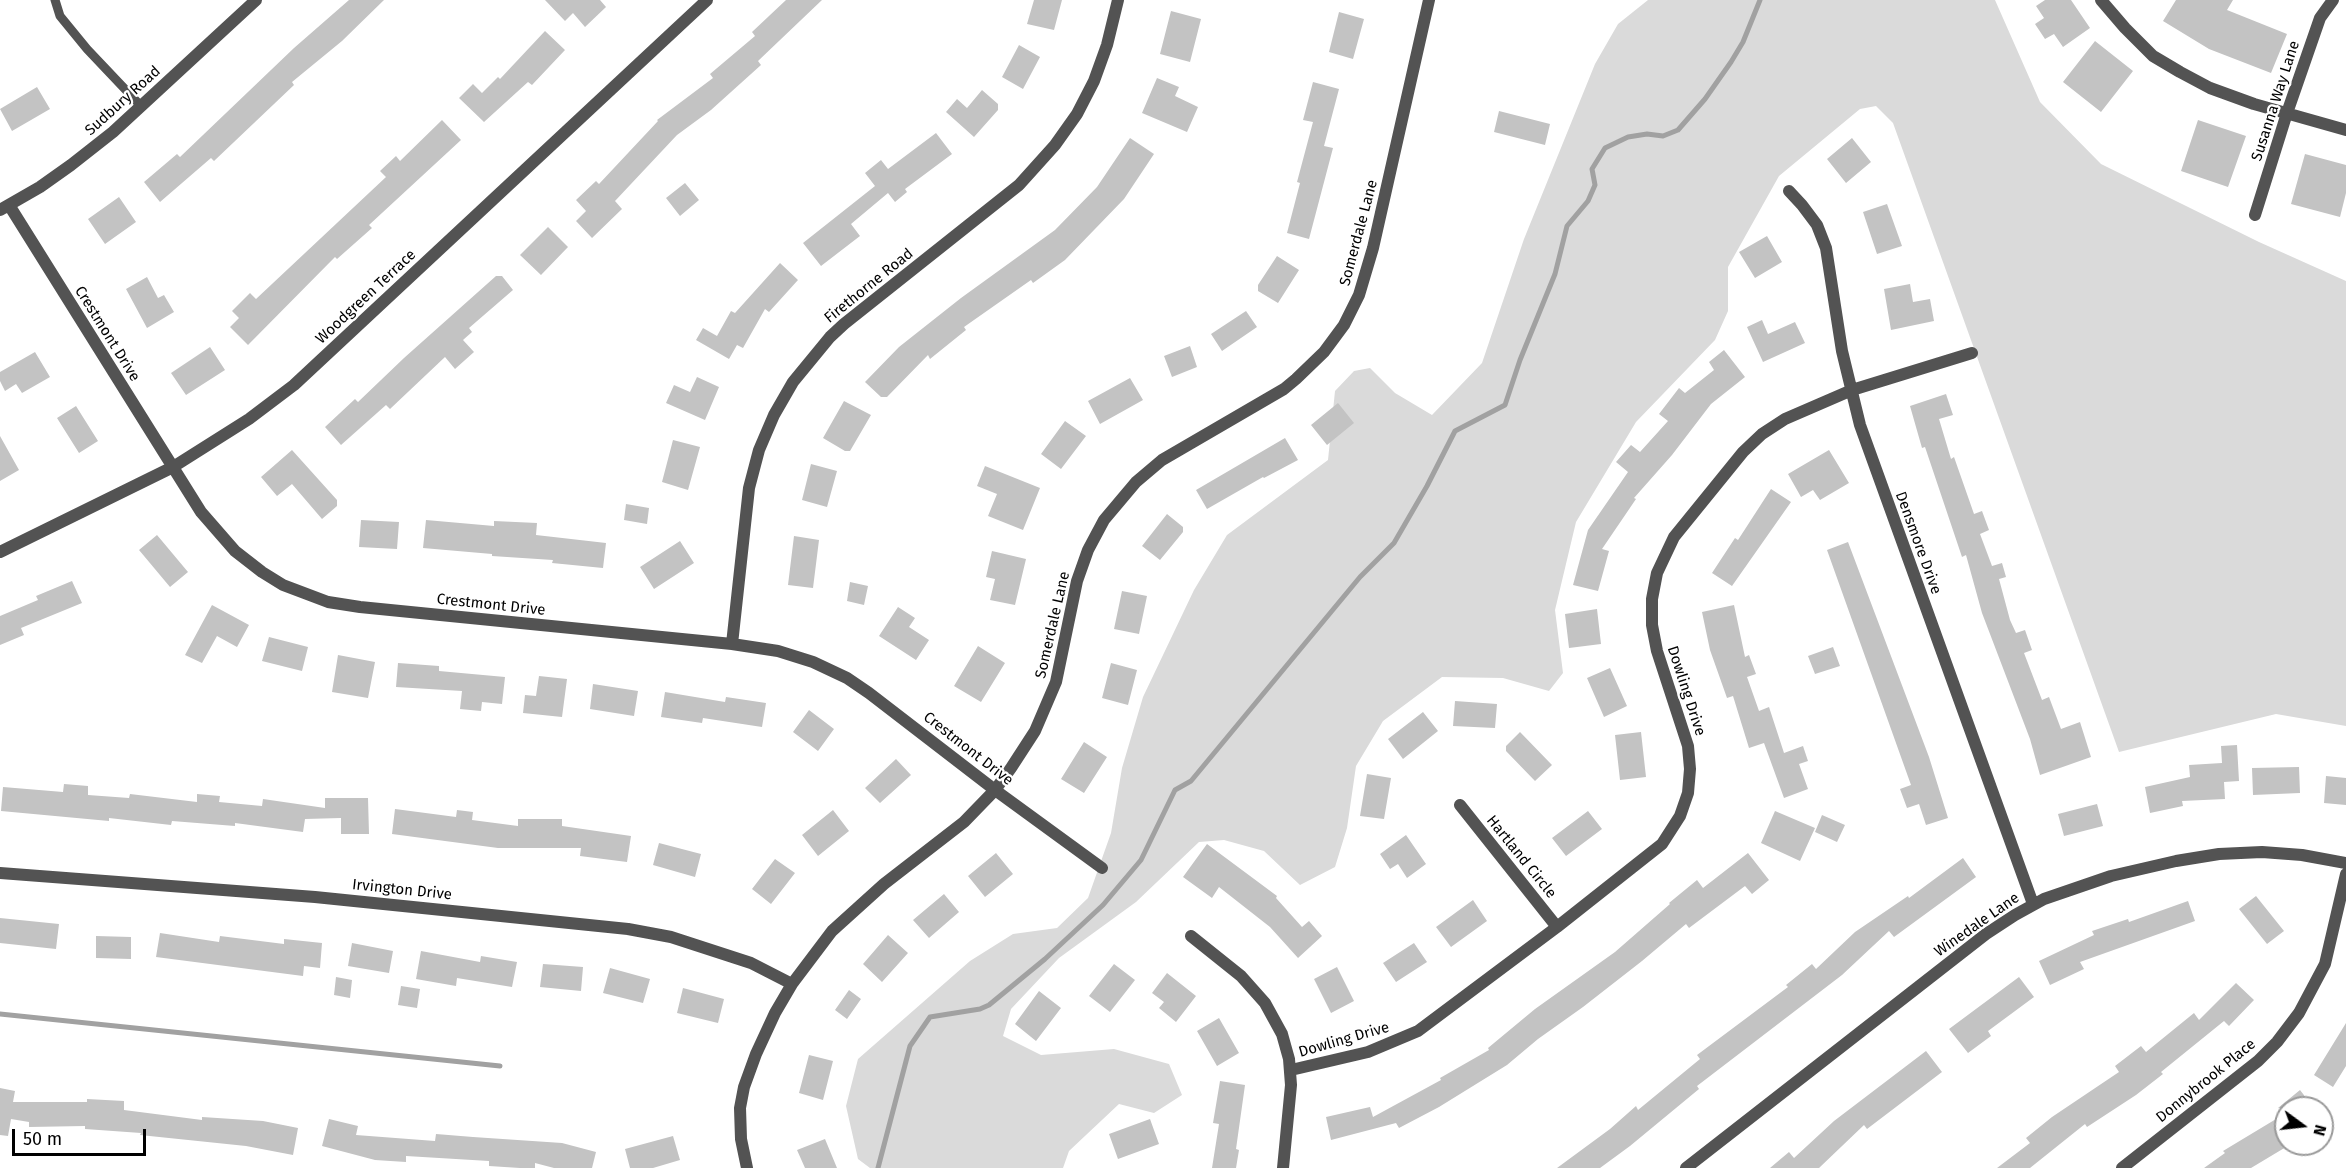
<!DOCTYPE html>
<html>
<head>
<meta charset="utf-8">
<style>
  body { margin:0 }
  #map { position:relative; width:2346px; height:1168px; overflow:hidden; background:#fff; font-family:"Fira Sans",sans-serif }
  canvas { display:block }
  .north { position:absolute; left:2274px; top:1096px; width:60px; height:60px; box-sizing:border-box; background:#fff; border:2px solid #999; border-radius:50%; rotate:105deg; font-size:16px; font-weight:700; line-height:24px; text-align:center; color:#000 }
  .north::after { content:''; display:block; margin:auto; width:21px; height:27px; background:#000; clip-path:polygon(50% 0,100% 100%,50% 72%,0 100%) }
  .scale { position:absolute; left:12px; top:1129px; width:134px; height:27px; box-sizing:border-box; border:3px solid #000; border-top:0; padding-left:8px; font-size:18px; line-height:21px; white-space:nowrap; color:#000; -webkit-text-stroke:4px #fff; paint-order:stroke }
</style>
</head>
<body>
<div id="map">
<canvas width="2346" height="1168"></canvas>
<div class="north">N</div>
<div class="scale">50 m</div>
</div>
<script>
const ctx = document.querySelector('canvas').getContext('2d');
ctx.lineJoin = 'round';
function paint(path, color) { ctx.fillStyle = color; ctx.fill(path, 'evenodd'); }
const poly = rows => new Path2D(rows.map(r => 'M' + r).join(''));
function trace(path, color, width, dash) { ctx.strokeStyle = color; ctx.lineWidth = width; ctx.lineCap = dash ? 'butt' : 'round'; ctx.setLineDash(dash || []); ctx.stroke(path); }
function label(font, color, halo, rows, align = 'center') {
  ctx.font = font + ' "Fira Sans",sans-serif'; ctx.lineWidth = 4.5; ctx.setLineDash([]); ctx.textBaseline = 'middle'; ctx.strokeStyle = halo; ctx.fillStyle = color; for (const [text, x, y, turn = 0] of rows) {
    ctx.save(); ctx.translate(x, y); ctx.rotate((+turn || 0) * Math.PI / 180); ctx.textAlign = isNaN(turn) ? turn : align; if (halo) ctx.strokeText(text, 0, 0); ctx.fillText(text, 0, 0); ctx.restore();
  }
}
const green = poly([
  [1648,0,1995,0,2040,102,2101,164,2259,242,2346,281,2346,726,2276,714,2119,752,1893,123,1876,106,1860,109,1779,176,1728,267,1728,311,1715,340,1636,422,1576,522,1555,610,1563,673,1549,691,1503,678,1442,677,1383,721,1356,766,1347,828,1335,867,1300,885,1264,851,1224,840,1199,842,1136,902,1059,958,1011,1009,1003,1036,1041,1055,1114,1049,1169,1064,1182,1095,1154,1113,1119,1104,1069,1151,1063,1168,870,1168,858,1159,846,1106,858,1059,970,961,1013,934,1057,928,1088,898,1111,833,1122,768,1143,697,1194,590,1227,535,1328,460,1335,391,1354,371,1370,368,1395,393,1432,415,1482,363,1524,239,1595,64,1618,24]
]);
const stream = poly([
  [0,1014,500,1066],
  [878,1168,910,1046,930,1017,980,1009,989,1005,1045,959,1103,905,1141,860,1175,790,1191,781,1360,577,1394,543,1427,486,1455,431,1505,405,1520,360,1555,274,1567,226,1588,201,1595,185,1592,169,1605,148,1628,137,1647,134,1663,136,1678,130,1705,99,1731,62,1743,42,1760,0]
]);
const building = poly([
  [349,0,384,0,342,41,292,82,294,85,214,161,211,158,160,202,144,182,177,154,180,157,294,48],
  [545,0,600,0,606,7,585,27,573,13,565,21],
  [786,0,822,0,758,61,761,65,711,110,677,135,615,201,622,209,592,238,576,221,586,211,576,200,596,181,599,184,658,121,657,120,713,78,710,74,755,36,752,32],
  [1034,0,1062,0,1054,30,1027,24],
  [2045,0,2071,0,2090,28,2063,47,2054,34,2045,39,2035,24,2044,18,2036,6],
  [2176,0,2233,0,2227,10,2287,34,2271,73,2209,49,2163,21],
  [1171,11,1201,19,1190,62,1160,54],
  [1339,12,1364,19,1353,59,1329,52],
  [545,31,565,50,532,85,528,82,484,122,459,98,473,84,482,93,498,77,500,79],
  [2095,41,2133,71,2101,112,2063,82],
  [1019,45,1040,57,1023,89,1002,77],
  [1157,78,1179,87,1175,96,1198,107,1187,132,1142,113],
  [1313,82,1339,89,1324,146,1333,148,1309,239,1287,233,1300,183,1297,182,1313,122,1303,120],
  [37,87,50,109,12,131,0,109],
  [982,90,998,104,998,110,974,137,946,112,957,99,967,108],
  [1499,111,1550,124,1545,145,1494,132],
  [442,120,461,140,369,225,372,228,337,259,335,257,248,345,230,327,239,318,232,311,250,293,256,299,386,177,380,171,396,156,400,161],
  [2198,120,2246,136,2228,187,2181,171],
  [936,133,952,154,905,189,907,192,895,202,888,193,851,224,860,236,821,266,803,243,875,186,865,173,881,160,888,169],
  [1130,138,1154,154,1124,199,1065,260,1033,283,1031,280,964,327,966,330,930,359,928,355,887,397,881,397,865,382,899,347,961,298,1055,230,1097,187],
  [1852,138,1871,162,1846,183,1827,159],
  [2305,154,2346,165,2346,193,2340,217,2291,204],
  [685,183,699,200,680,216,666,198],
  [119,197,136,222,105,244,88,219],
  [1887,204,1902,246,1877,254,1863,212],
  [548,227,568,247,541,275,520,255],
  [1767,236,1782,262,1755,278,1739,252],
  [1277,256,1299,270,1278,303,1258,291,1258,285],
  [780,263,798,280,769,312,765,309,743,348,737,345,729,359,696,340,703,328,717,336,731,311,735,313],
  [496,276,502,276,513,290,469,328,472,332,463,340,474,352,455,369,445,357,390,409,386,405,341,445,325,427,355,399,358,402,404,358],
  [147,277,158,298,164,295,174,312,147,328,126,289],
  [1910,284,1913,302,1930,299,1934,321,1891,330,1884,289],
  [1246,311,1257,327,1222,351,1211,334],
  [1762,320,1768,334,1795,322,1805,343,1763,362,1747,327],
  [1190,346,1197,367,1172,377,1164,356],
  [210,347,225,370,186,395,171,373],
  [1724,350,1745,377,1711,404,1672,455,1634,498,1636,499,1602,549,1609,551,1598,591,1573,585,1588,530,1628,472,1616,462,1631,445,1640,452,1668,421,1659,414,1679,388,1685,393,1714,370,1709,362],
  [35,352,50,377,22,393,16,384,5,391,0,381,0,372],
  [697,377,719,387,705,420,666,403,674,385,690,392],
  [1130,378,1143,400,1100,424,1088,401],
  [1946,394,1953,415,1939,419,1951,459,1954,457,1974,514,1982,511,1989,530,1980,534,1992,566,2002,563,2006,577,1999,579,2010,620,2016,633,2025,630,2032,650,2024,653,2042,700,2049,697,2061,729,2080,722,2091,757,2040,775,2030,739,1982,613,1966,555,1962,557,1925,447,1922,448,1910,406],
  [844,401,871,415,850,451,845,451,823,438],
  [1338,403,1354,423,1327,445,1311,425],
  [76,406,98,441,79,453,57,418],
  [1065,421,1086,436,1061,469,1041,454],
  [0,436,19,470,0,481],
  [1285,438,1298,460,1264,478,1263,477,1207,509,1196,490],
  [673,440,700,447,688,490,662,482],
  [292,450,337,500,337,506,322,519,292,484,277,496,261,477],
  [1829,450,1849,483,1820,500,1813,490,1801,497,1788,474],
  [811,464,837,471,827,507,802,500],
  [985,466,1040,488,1023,530,988,516,997,494,977,486],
  [1771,489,1791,502,1732,586,1712,573,1735,538,1738,540],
  [626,504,649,508,647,524,624,520],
  [1167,514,1183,527,1183,532,1160,560,1142,546],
  [361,520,399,522,397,549,359,547],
  [426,520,494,526,494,521,537,523,536,535,606,543,603,568,552,563,553,560,492,556,492,554,423,548],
  [157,535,188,572,170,587,139,550],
  [794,536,819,540,813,588,788,585],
  [680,541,694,563,654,589,640,567],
  [1848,542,1929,757,1948,818,1926,825,1919,804,1907,808,1900,789,1911,785,1827,550],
  [992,551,1026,559,1015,605,990,600,995,579,986,577],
  [72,581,82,603,21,628,24,635,0,645,0,616,38,600,36,596],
  [850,582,868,586,864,605,847,601],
  [1122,591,1147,596,1139,634,1114,629],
  [212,605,249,625,237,647,217,636,202,663,185,655],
  [1734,605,1745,657,1749,655,1756,674,1747,677,1759,711,1769,707,1784,753,1803,746,1808,761,1799,764,1808,789,1784,798,1764,743,1749,748,1733,696,1727,698,1710,650,1702,612],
  [898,607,915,618,909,627,929,640,916,660,879,636],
  [1597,609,1601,644,1569,648,1565,614],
  [269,637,308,647,302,671,262,661],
  [978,646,1005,663,981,702,954,686],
  [1833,647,1840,666,1815,674,1808,656],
  [338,655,375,662,368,698,332,692],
  [398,663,439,666,439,671,505,677,502,704,482,702,481,711,460,709,462,691,396,687],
  [1111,663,1137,670,1128,705,1102,698],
  [1610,668,1627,706,1604,717,1587,678],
  [539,676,567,679,562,717,523,713,525,695,536,696],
  [593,684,638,691,634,716,590,709],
  [665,692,725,702,726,697,766,703,762,727,703,718,702,723,661,717],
  [1455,701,1497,704,1495,728,1453,726],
  [809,710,834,729,818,751,793,732],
  [1423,712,1438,731,1403,759,1388,739],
  [1520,732,1552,765,1535,781,1506,751,1506,746],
  [1641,732,1646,777,1620,780,1615,735],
  [1084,742,1107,757,1084,793,1061,779],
  [2237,745,2239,781,2224,782,2225,799,2182,801,2183,806,2150,813,2145,787,2190,777,2189,765,2222,763,2221,746],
  [896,759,911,775,880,803,865,788],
  [2299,767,2300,793,2253,795,2252,768],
  [1367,774,1391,778,1384,819,1360,816],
  [2326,776,2346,778,2346,805,2324,803],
  [64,784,88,786,88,795,129,798,130,794,197,802,197,794,220,796,219,802,262,806,263,799,325,808,325,798,368,798,369,834,341,834,341,818,305,819,303,832,235,823,235,826,172,821,171,825,109,818,109,821,1,811,3,787,63,792],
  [2097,804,2103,826,2064,836,2058,814],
  [395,809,456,817,457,810,473,812,472,820,518,826,518,819,562,819,562,826,631,836,627,862,580,856,581,848,498,848,392,834],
  [833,810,849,831,818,856,802,835],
  [1588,811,1602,829,1566,856,1552,838],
  [1775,811,1815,828,1800,861,1761,843],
  [1822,815,1845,825,1837,842,1815,832],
  [1406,835,1426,864,1407,878,1398,864,1390,869,1380,854],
  [659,843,701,854,695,877,653,865],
  [1207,844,1277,896,1276,898,1302,927,1309,921,1322,936,1298,958,1270,927,1219,887,1212,898,1183,877],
  [996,853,1013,874,985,897,968,876],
  [1748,853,1769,880,1752,894,1745,886,1689,928,1686,924,1642,961,1583,1007,1538,1039,1507,1065,1439,1107,1399,1128,1396,1123,1331,1140,1326,1117,1370,1107,1373,1117,1441,1080,1440,1078,1489,1050,1488,1048,1535,1009,1615,952,1670,904,1669,903,1697,880,1703,888],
  [1963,858,1976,877,1894,937,1889,931,1842,975,1697,1086,1699,1089,1630,1146,1600,1168,1557,1168,1610,1129,1636,1106,1638,1110,1700,1059,1697,1055,1788,987,1786,985,1812,964,1816,969,1855,932,1908,896,1909,898],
  [775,859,795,873,771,904,752,889],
  [944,894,959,912,929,938,913,920],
  [2256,896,2284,931,2267,944,2239,909],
  [1473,900,1487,921,1451,947,1436,927],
  [2188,901,2195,921,2080,962,2084,969,2050,985,2039,961,2094,935,2092,931,2128,919,2129,922],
  [0,918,59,924,56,949,0,943],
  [160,933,219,942,220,936,284,944,284,939,322,943,320,968,304,966,303,976,156,957],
  [888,935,908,953,882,982,863,964],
  [96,936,131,937,131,959,96,958],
  [352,943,393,951,389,973,348,966],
  [1414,943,1427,962,1396,982,1383,963],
  [421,951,480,962,481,956,517,962,512,987,457,978,456,986,416,979],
  [543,964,583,967,581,991,540,987],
  [1114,964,1135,980,1110,1012,1089,996],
  [1337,967,1354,1001,1331,1013,1314,979],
  [610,968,650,979,643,1003,603,993],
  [1167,973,1196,996,1176,1022,1159,1008,1164,1002,1152,993],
  [336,977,352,980,350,998,334,995],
  [2019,977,2034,997,1988,1031,1991,1036,1968,1053,1949,1029],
  [2236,983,2254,1000,2229,1026,2224,1021,2161,1072,2163,1074,2136,1095,2087,1127,2085,1124,2030,1168,1997,1168,2030,1143,2026,1138,2052,1117,2119,1072,2115,1066,2141,1046,2146,1052,2194,1013,2199,1020],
  [401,986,420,989,417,1008,398,1005],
  [683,988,724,999,718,1023,677,1013],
  [849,990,861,999,847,1019,835,1010],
  [1039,991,1061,1008,1036,1041,1015,1024],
  [1219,1018,1239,1053,1217,1066,1197,1031],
  [2346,1023,2346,1066,2333,1087,2314,1075],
  [1926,1051,1942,1072,1867,1129,1864,1125,1819,1168,1770,1168,1789,1152,1794,1158,1834,1121],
  [809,1055,833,1061,823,1100,799,1093],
  [1220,1081,1245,1085,1236,1149,1239,1150,1236,1168,1212,1168,1219,1124,1213,1123],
  [0,1088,15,1091,13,1102,87,1102,87,1099,124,1101,124,1110,202,1120,202,1117,263,1121,298,1128,293,1155,246,1146,140,1135,141,1133,85,1129,85,1126,29,1127,29,1122,11,1119,8,1136,0,1135],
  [2300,1090,2314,1108,2278,1108],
  [2286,1113,2286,1147,2251,1168,2204,1168,2225,1153,2223,1151],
  [329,1119,358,1126,356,1135,435,1141,436,1134,473,1137,562,1143,596,1152,592,1168,554,1168,535,1163,535,1168,520,1168,489,1166,489,1161,406,1156,406,1162,375,1160,322,1146],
  [1150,1119,1159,1144,1118,1159,1109,1134],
  [673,1136,680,1160,653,1168,630,1168,625,1149],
  [825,1139,837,1168,805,1168,797,1150]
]);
const lane = poly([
  [55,0,60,16,87,49,141,106]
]);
const street = poly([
  [2101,0,2125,28,2153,56,2180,72,2210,88,2254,104,2346,130],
  [1789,191,1802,205,1817,225,1826,248,1842,351,1860,425,2033,904],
  [9,205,201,512,235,551,262,572,283,585,328,602,360,607,732,644,778,651,813,662,847,678,869,693,995,790,1102,868],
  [0,210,40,187,71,165,113,132,256,0],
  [2255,215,2287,113,2320,18,2333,0],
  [0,552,173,467,249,419,294,385,707,0],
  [732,644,749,488,759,450,774,415,793,382,830,337,844,324,1019,185,1055,145,1077,114,1094,81,1107,45,1118,0],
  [1460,805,1557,927],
  [0,873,315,897,628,929,671,937,751,963,792,984],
  [1191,936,1241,976,1265,1003,1282,1034,1289,1059,1291,1085,1283,1168],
  [1291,1070,1368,1052,1418,1031,1557,927,1662,844,1680,816,1688,793,1690,769,1688,746,1657,651,1652,625,1652,599,1657,573,1674,537,1743,452,1762,434,1785,419,1852,390,1972,353],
  [747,1168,741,1139,740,1108,744,1087,756,1054,775,1013,792,984,832,931,884,884,964,822,995,790,1011,768,1035,731,1056,682,1077,581,1088,550,1104,520,1136,482,1162,460,1284,389,1296,379,1324,352,1344,325,1359,295,1373,248,1429,0],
  [1686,1168,1986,934,2015,915,2044,899,2111,876,2176,861,2219,854,2262,852,2302,855,2346,863],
  [2122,1168,2258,1061,2277,1042,2299,1013,2325,964,2346,874]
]);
const streetNames = [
  ["Sudbury Road",123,101,-42],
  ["Susanna Way Lane",2276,101,-72],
  ["Somerdale Lane",1359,233,-75],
  ["Firethorne Road",869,286,-39],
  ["Woodgreen Terrace",366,297,-43],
  ["Crestmont Drive",107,334,58],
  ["Densmore Drive",1918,543,70],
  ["Crestmont Drive",491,605,6],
  ["Somerdale Lane",1053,625,-77],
  ["Dowling Drive",1686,691,72],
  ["Crestmont Drive",968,749,38],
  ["Hartland Circle",1521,857,51],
  ["Irvington Drive",402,890,6],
  ["Winedale Lane",1977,925,-35],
  ["Dowling Drive",1344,1040,-16],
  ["Donnybrook Place",2206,1081,-39]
];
paint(green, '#dadada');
trace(stream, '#a1a1a1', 5);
paint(building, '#c3c3c3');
trace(lane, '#535353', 9);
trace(street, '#535353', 12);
label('15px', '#000', '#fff', streetNames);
</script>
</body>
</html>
